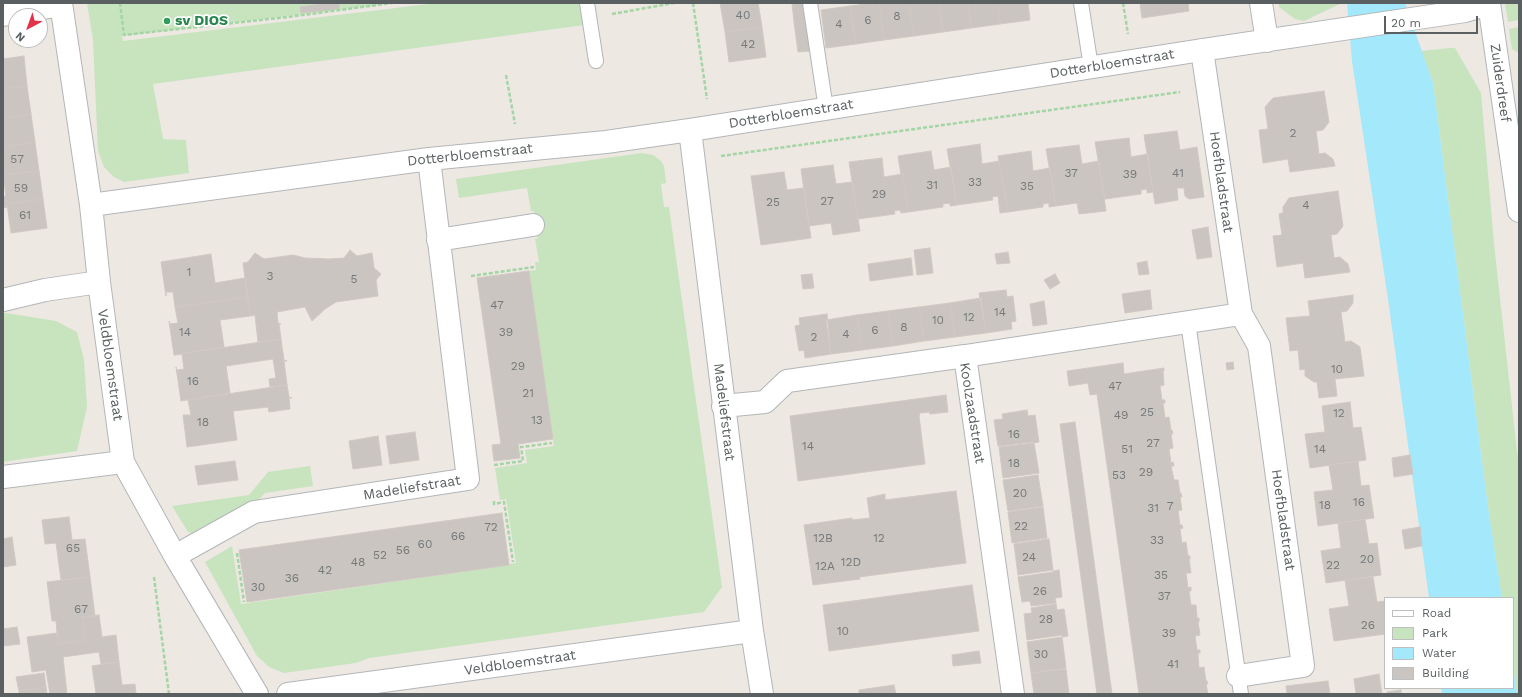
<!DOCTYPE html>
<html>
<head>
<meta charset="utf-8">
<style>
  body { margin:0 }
  #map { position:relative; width:1522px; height:697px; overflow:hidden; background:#ede8e2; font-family:"Work Sans",sans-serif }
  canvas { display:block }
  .frame { position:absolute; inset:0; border:4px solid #5a6062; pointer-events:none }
  .legend { position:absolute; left:1384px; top:597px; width:130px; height:92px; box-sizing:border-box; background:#fff; border:1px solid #bdbfc0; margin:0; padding:5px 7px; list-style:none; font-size:12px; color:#5a6062 }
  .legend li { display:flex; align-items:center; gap:8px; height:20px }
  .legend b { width:20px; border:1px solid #bdbfc0 }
  .north { position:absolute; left:8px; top:8px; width:40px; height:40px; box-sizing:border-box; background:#fff; border:1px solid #bdbfc0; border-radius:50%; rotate:221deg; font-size:11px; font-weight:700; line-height:16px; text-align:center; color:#5a6062 }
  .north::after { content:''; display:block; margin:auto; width:14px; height:18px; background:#e2334b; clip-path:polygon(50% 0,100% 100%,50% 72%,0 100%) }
  .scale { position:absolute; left:1384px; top:16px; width:94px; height:18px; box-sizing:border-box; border:2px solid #5a6062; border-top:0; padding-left:5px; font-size:12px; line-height:14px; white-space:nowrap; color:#5a6062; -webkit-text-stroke:3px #fff; paint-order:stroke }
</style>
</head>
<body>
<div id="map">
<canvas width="1522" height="697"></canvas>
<div class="frame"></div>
<ul class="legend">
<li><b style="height:5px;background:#fff"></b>Road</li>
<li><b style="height:11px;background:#c7e4bf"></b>Park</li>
<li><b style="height:11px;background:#a3e8fb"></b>Water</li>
<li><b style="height:11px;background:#cac5c1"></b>Building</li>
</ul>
<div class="north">N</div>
<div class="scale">20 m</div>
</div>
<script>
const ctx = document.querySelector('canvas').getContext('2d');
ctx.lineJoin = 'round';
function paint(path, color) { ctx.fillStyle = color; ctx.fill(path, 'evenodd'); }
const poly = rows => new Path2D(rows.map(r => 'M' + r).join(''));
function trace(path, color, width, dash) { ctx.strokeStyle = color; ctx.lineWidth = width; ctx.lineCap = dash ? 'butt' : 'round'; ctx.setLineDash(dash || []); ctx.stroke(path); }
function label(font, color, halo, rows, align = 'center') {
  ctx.font = font + ' "Work Sans",sans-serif'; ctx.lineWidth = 3.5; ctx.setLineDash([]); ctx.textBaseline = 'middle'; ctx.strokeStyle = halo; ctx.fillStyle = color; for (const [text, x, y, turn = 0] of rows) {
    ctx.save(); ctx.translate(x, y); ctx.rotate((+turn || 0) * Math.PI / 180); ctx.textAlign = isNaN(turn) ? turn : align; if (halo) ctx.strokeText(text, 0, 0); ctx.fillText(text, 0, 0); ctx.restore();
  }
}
const green = poly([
  [87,3,396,3,122,36,123,41,437,3,587,3,584,25,153,84,163,139,186,140,189,173,124,182,114,177,104,167,98,151,93,40],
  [1279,3,1342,3,1304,21,1295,19,1279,7],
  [1505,3,1519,3,1519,20,1508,22],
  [1519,27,1519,53,1512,49,1509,29],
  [1449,48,1455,48,1481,93,1494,244,1519,469,1519,694,1517,694,1513,668,1513,598,1502,598,1488,507,1433,83,1421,51],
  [642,153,653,155,661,161,664,166,666,183,661,184,664,207,669,207,722,587,704,612,369,658,356,663,284,673,269,667,257,656,205,562,232,546,241,604,510,565,510,564,516,563,506,499,500,500,495,468,527,463,525,450,554,446,529,271,536,270,535,262,539,262,535,239,538,238,534,211,531,211,527,188,459,198,456,179],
  [3,313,6,313,56,321,77,332,84,360,87,407,77,451,3,462],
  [310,466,313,486,265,493,256,503,195,534,188,532,172,506,249,495,268,472]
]);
const water = poly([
  [1347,3,1405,3,1433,83,1488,507,1502,598,1429,598,1388,299,1352,61],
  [1513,668,1517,694,1442,694,1441,688,1513,688]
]);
const building = poly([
  [328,3,339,3,339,9,301,13,300,7,328,3],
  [720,3,758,3,762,27,725,32,720,3],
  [792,3,803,3,806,21,794,22,792,3],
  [873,3,879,3,884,40,856,44,850,6,873,3],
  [879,3,909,3,914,36,884,40,879,3],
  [909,3,939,3,943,32,914,36,909,3],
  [939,3,968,3,971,28,943,32,939,3],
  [968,3,998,3,1000,24,971,28,968,3],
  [998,3,1028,3,1030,20,1000,24,998,3],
  [1140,3,1188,3,1189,11,1142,18,1140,3],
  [850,6,856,44,826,48,821,10,850,6],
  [806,21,810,51,798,52,794,22,806,21],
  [762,27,766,57,729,62,725,32,762,27],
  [24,56,27,86,3,89,3,59,24,56],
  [27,86,31,114,3,118,3,89,27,86],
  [1324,91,1329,122,1323,130,1316,131,1319,154,1325,153,1333,159,1335,166,1290,172,1288,159,1263,163,1259,130,1268,129,1265,107,1273,98,1324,91],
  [31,114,35,142,3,147,3,118,31,114],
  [1177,131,1180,150,1197,147,1204,197,1189,199,1185,196,1184,188,1177,188,1178,200,1155,204,1144,135,1177,131],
  [1129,138,1131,157,1148,154,1153,192,1147,193,1147,189,1141,190,1141,194,1105,199,1095,142,1129,138],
  [35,142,39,171,3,175,3,147,35,142],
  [980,144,982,164,999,161,1008,212,1000,213,998,196,992,197,993,200,957,205,947,149,980,144],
  [1079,145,1082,164,1099,161,1106,211,1079,214,1077,203,1056,206,1046,149,1079,145],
  [931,151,934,170,951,167,957,205,950,206,950,203,943,204,943,207,908,212,903,174,901,175,898,156,931,151],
  [1031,151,1033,171,1050,168,1056,206,1049,207,1049,203,1043,204,1043,207,1008,212,998,156,1031,151],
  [882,158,884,177,903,174,908,212,901,213,900,210,894,211,895,214,858,219,849,162,882,158],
  [833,165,836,184,852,182,860,231,833,235,831,223,809,226,801,169,833,165],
  [39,171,43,199,7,204,7,207,3,208,3,196,6,196,3,175,39,171],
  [784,172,787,190,804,188,811,238,761,245,751,176,784,172],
  [1338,191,1343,226,1337,234,1331,235,1334,258,1340,257,1348,264,1350,272,1305,278,1303,263,1277,267,1273,236,1282,235,1279,214,1283,213,1283,207,1289,198,1338,191],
  [43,199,47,228,11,233,7,204,43,199],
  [1208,227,1212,257,1197,259,1192,230,1208,227],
  [930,248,933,273,917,275,914,250,930,248],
  [350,250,357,256,372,253,374,268,381,274,376,280,378,296,336,302,325,309,312,321,305,307,277,312,278,323,281,324,279,324,281,339,258,342,255,315,250,316,243,263,248,262,255,253,264,259,293,255,305,258,329,259,344,258,350,250],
  [1008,252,1010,263,997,264,995,254,1008,252],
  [211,254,215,283,245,278,248,297,175,307,173,292,166,292,166,296,161,262,211,254],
  [911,258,913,275,870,281,868,264,911,258],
  [1147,261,1149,274,1139,275,1137,263,1147,261],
  [529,271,553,439,518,444,520,458,494,461,492,445,501,444,477,278,529,271],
  [812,274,814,288,803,289,801,275,812,274],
  [1055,274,1060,283,1050,289,1044,280,1055,274],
  [1006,290,1007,297,1013,296,1016,321,1011,322,1012,329,986,333,979,293,1006,290],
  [1150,290,1152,309,1125,313,1122,294,1150,290],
  [1353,295,1353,303,1347,311,1341,312,1345,342,1351,341,1360,347,1364,376,1335,379,1337,396,1319,398,1317,382,1314,382,1305,376,1305,369,1300,370,1298,350,1290,351,1286,318,1310,316,1308,301,1353,295],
  [248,297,250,316,220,320,224,347,174,355,169,321,170,324,178,323,175,307,248,297],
  [981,298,986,333,955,337,950,303,981,298],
  [1044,301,1047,324,1033,326,1030,304,1044,301],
  [950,303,955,337,924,341,919,307,950,303],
  [919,307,924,341,893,346,888,311,919,307],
  [888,311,893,346,862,350,857,315,888,311],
  [827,314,831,354,805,358,804,350,799,351,795,326,800,325,799,318,827,314],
  [857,315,862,350,831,354,826,320,857,315],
  [281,339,284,360,287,361,284,361,287,385,270,387,269,379,276,378,273,359,226,366,230,393,181,401,176,367,177,370,184,369,182,354,174,355,281,339],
  [1233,362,1234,369,1227,370,1226,363,1233,362],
  [1123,363,1124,374,1164,368,1164,371,1163,371,1164,385,1160,386,1162,400,1165,400,1165,403,1163,403,1165,418,1169,417,1171,430,1172,430,1173,434,1171,434,1173,448,1169,449,1171,463,1173,462,1174,466,1171,466,1174,480,1178,480,1180,493,1181,493,1182,497,1180,497,1182,510,1178,511,1180,525,1182,525,1183,528,1180,529,1182,543,1186,542,1188,556,1190,556,1190,559,1189,559,1191,573,1186,573,1188,588,1191,587,1191,591,1189,591,1191,605,1196,605,1197,618,1199,618,1199,622,1198,622,1200,635,1195,636,1197,650,1200,650,1200,653,1198,653,1199,668,1204,667,1206,681,1207,681,1208,684,1206,684,1208,694,1139,694,1097,394,1090,395,1088,383,1069,386,1067,371,1123,363],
  [287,385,289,397,292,398,289,398,290,409,269,412,268,407,233,411,237,440,187,447,183,415,191,415,188,400,287,385],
  [946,395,948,412,930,414,929,412,920,413,919,416,925,464,798,481,790,416,946,395],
  [1350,402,1353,428,1361,427,1366,460,1310,468,1305,434,1325,432,1322,406,1350,402],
  [1027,410,1028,416,1035,415,1039,442,1033,443,1033,442,998,446,994,420,1003,419,1002,414,1027,410],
  [1075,422,1112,694,1097,694,1060,424,1075,422],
  [415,432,419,460,390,464,386,436,415,432],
  [378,436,382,465,353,469,349,441,378,436],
  [1034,443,1039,473,1003,478,999,447,1034,443],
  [1410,455,1413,474,1394,477,1392,458,1410,455],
  [235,461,238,480,198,485,195,466,235,461],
  [1358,461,1361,486,1369,485,1374,518,1318,526,1314,492,1333,490,1329,465,1358,461],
  [1038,475,1043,506,1008,511,1003,480,1038,475],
  [956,491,966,563,859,577,860,579,813,585,804,525,852,518,852,520,870,518,867,498,885,494,885,500,956,491],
  [1043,507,1047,538,1012,543,1008,512,1043,507],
  [502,513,509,565,247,602,239,550,502,513],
  [69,517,72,540,85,539,90,577,61,580,56,543,45,544,42,520,69,517],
  [1365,519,1369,544,1377,543,1381,575,1326,583,1321,551,1341,548,1338,523,1365,519],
  [1420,527,1422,546,1405,549,1402,530,1420,527],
  [12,537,16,565,3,567,3,539,12,537],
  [1049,539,1053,570,1018,575,1014,544,1049,539],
  [1059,570,1062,597,1055,598,1056,603,1031,606,1030,601,1022,602,1018,577,1053,572,1053,571,1059,570],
  [90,577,95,616,82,617,85,640,58,644,56,621,52,621,47,582,90,577],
  [1373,577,1377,602,1385,601,1385,634,1334,641,1329,609,1349,606,1345,580,1373,577],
  [972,585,979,631,829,651,823,605,972,585],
  [1056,604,1057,610,1064,609,1068,636,1063,637,1062,635,1027,640,1024,614,1032,613,1031,608,1056,604],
  [99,615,102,637,116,635,119,662,101,664,99,652,63,657,67,694,50,694,46,670,32,672,27,637,57,633,58,644,85,640,82,617,99,615],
  [17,627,20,644,3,646,3,629,17,627],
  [1062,637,1066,668,1031,673,1027,642,1062,637],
  [979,651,981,663,953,666,952,655,979,651],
  [119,662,122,685,135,684,136,694,96,694,92,666,119,662],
  [1066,669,1069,694,1034,694,1031,673,1066,669],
  [44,673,46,687,19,691,16,677,44,673],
  [1379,674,1382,694,1356,694,1354,679,1379,674],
  [1328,681,1330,694,1287,694,1286,686,1328,681],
  [894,685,896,694,859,694,859,690,894,685],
  [46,687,47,694,19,694,19,691,46,687],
  [1401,690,1401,694,1388,694,1387,692,1401,690]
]);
const path = poly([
  [120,3,124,35,288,17,392,3],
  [693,3,707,99],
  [1123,3,1128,34],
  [612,14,674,3],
  [506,75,515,124],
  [721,156,1180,92],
  [471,276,534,267],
  [494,465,523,461,521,447,552,443],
  [494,501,494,504,504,502,513,562],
  [237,553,244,602],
  [154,577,169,694]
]);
const service = poly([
  [587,3,596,61],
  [810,3,826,109],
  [1081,3,1091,67],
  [1188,322,1241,694]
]);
const minor = poly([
  [61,3,91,205,99,282,123,462,175,556,257,694],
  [1261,3,1267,41],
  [3,15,61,5],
  [1202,50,1241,314,1259,346,1303,666,1238,676],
  [690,130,752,631,762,694],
  [91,205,429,159,606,142,690,130,1202,50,1465,11,1489,4],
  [438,240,533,225],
  [3,300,45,290,99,282],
  [965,356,1241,314],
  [723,406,765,402,787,381,965,356,1013,694],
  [3,477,123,462],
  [175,556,254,512,468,479,429,159],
  [288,694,752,631]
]);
const tertiary = poly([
  [1489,3,1519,211]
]);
const markers = [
  [167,21,4,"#2e9e5b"]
];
const numberNames = [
  ["40",743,15],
  ["8",897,16],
  ["6",868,20],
  ["4",839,24],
  ["42",748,44],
  ["2",1293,133],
  ["57",17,159],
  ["37",1071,173],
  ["41",1178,173],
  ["39",1130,174],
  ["33",975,182],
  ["31",932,185],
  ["35",1027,186],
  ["59",21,188],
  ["29",879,194],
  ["27",827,201],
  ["25",773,202],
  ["4",1306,205],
  ["61",25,215],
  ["1",189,272],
  ["3",270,276],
  ["5",354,279],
  ["47",497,305],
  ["14",1000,312],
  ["12",969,317],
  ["10",938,320],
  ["8",904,327],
  ["6",875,330],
  ["14",185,332],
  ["39",506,332],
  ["4",846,334],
  ["2",814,337],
  ["29",518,366],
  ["10",1337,369],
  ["16",193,381],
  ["47",1115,386],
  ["21",528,393],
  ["25",1147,412],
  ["12",1339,413],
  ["49",1121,415],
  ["13",537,420],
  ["18",203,422],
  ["16",1014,434],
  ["27",1153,443],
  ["14",808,446],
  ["51",1127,449],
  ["14",1320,449],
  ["18",1014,463],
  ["29",1146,472],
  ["53",1119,475],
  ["20",1020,493],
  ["16",1359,502],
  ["18",1325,505],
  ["7",1170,506],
  ["31",1153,508],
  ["22",1021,526],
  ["72",491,527],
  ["66",458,536],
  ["12B",823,538],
  ["12",879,538],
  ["33",1157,540],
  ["60",425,544],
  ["65",73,548],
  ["56",403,550],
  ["52",380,555],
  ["24",1029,557],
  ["20",1367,559],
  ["48",358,562],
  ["12D",851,562],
  ["22",1333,565],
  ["12A",825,566],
  ["42",325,570],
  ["35",1161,575],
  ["36",292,578],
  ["30",258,587],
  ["26",1040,591],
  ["37",1164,596],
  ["67",81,609],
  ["28",1046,619],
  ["26",1368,625],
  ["10",843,631],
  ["39",1169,633],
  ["30",1041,654],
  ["41",1173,664]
];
const leisureNames = [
  ["sv DIOS",175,21]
];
const streetNames = [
  ["Dotterbloemstraat",1112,64,-9],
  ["Zuiderdreef",1500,83,82],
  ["Dotterbloemstraat",791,114,-9],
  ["Dotterbloemstraat",470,155,-6],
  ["Hoefbladstraat",1221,182,82],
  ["Veldbloemstraat",110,365,82],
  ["Madeliefstraat",724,412,83],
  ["Koolzaadstraat",972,413,81],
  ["Madeliefstraat",412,488,-9],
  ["Hoefbladstraat",1283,520,82],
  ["Veldbloemstraat",520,663,-8]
];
paint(green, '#c7e4bf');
paint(water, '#a3e8fb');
paint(building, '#cac5c1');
trace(building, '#d1c8c1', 1);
trace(service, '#b3b6b9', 16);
trace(minor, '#b3b6b9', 24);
trace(tertiary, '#b3b6b9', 24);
trace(path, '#a3d5a5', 2.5, [4, 2]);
trace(service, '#fff', 14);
trace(minor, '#fff', 22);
trace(tertiary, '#fff', 22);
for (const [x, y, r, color] of markers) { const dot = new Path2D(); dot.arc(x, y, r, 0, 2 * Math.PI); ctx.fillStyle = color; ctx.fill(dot); trace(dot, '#fff', 1.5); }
label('12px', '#76797a', null, numberNames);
label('bold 14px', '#27864d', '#fff', leisureNames, 'left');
label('14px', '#5a6062', '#fff', streetNames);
</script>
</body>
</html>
